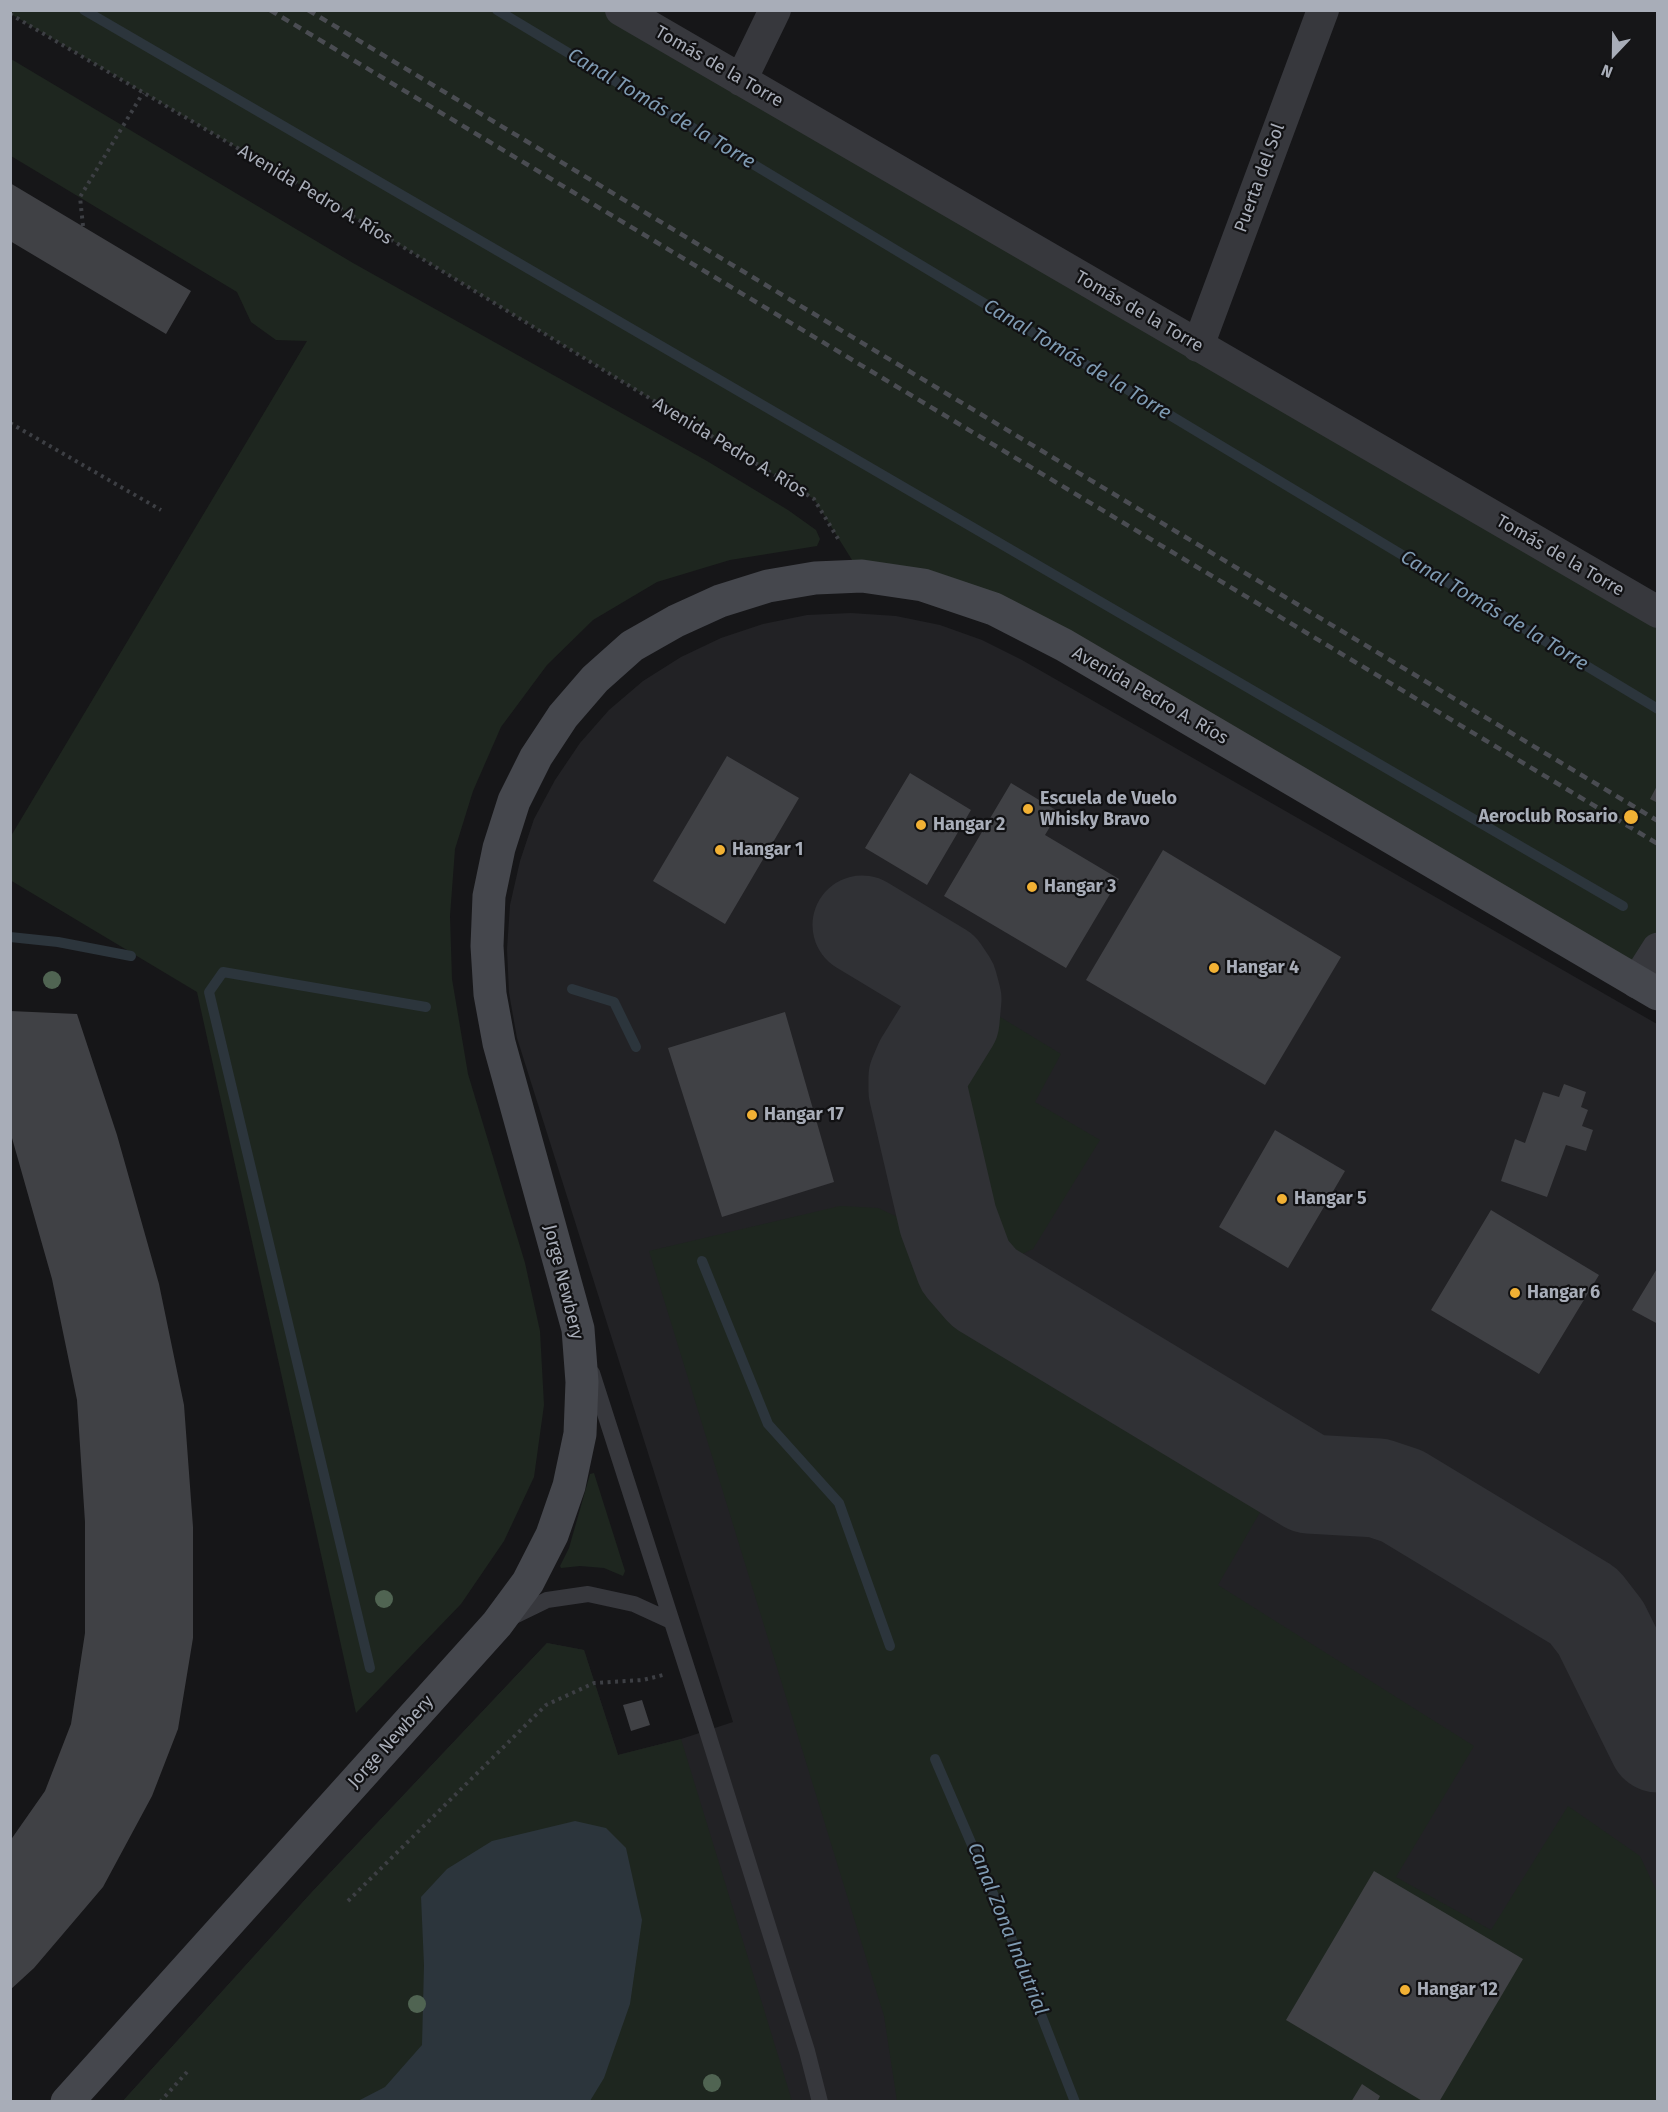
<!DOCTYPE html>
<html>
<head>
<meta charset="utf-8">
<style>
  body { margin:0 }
  #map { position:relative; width:1668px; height:2112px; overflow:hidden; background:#161618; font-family:"Fira Sans",sans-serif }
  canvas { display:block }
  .frame { position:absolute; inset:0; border:12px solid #a8adb8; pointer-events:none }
  .north { position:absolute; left:1584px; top:24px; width:60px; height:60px; -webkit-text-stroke:4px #111113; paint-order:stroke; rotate:202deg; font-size:16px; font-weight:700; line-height:24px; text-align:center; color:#a8adb8 }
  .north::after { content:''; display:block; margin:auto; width:21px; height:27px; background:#a8adb8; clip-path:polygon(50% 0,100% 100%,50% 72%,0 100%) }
</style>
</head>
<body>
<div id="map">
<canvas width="1668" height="2112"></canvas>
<div class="frame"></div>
<div class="north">N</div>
</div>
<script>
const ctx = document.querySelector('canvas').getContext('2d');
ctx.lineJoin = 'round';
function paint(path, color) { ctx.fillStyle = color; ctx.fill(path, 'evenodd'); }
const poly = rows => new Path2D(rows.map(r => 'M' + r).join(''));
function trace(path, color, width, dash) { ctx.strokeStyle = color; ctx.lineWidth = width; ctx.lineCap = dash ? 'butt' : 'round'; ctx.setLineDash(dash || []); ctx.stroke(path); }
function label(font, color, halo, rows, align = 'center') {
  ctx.font = font + ' "Fira Sans",sans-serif'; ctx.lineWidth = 4.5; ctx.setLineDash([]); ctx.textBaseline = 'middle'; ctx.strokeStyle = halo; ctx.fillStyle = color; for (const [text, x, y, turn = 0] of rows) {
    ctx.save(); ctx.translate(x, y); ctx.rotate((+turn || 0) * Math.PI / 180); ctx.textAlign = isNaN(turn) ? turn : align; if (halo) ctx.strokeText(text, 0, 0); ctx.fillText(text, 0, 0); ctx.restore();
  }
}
const built = poly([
  [851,613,896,616,940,625,982,640,1022,660,1657,1024,1657,2101,122,2102,312,1892,547,1643,584,1650,618,1755,681,1739,733,1722,517,1038,509,993,507,949,510,905,520,861,534,819,555,780,580,743,609,710,643,681,681,657,721,638,763,624,807,615]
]);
const green = poly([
  [11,10,621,11,1657,612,1657,994,1064,645,862,576,814,499,341,209,11,14],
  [11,59,353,263,707,461,788,510,816,530,820,539,817,546,730,560,657,582,593,620,547,665,501,727,473,791,455,849,450,916,452,979,468,1074,525,1263,540,1331,544,1405,534,1477,504,1541,461,1604,356,1713,197,992,10,880,11,836,307,341,276,340,251,322,237,292,11,156],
  [992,1012,1061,1054,1035,1102,1100,1140,1033,1249,1020,1255,1004,1252,984,1234,965,1161,948,1081],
  [840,1206,878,1208,902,1219,920,1233,935,1275,948,1295,1270,1495,1218,1585,1474,1746,1396,1877,1491,1930,1568,1806,1640,1856,1657,1892,1657,2101,897,2101,884,2016,649,1251],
  [594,1473,625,1571,623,1576,604,1568,580,1566,561,1568,560,1566,569,1548,590,1474],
  [547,1643,584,1650,618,1755,681,1739,792,2101,122,2102,312,1892]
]);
const water = poly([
  [575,1821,606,1828,626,1848,642,1920,630,2004,604,2078,590,2101,358,2101,385,2087,422,2045,424,1965,421,1897,447,1869,492,1841]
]);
const stream = poly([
  [84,10,1623,906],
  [497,10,1658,709],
  [10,937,58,942,131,956],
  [572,989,614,1002,636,1047],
  [702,1261,768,1424,839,1503,890,1646],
  [370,1668,209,992,223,972,426,1007],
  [935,1759,1003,1917,1075,2102]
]);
const taxiway = poly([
  [862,925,940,972,948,984,952,999,950,1021,924,1063,918,1077,918,1091,948,1220,965,1266,984,1288,1309,1484,1378,1488,1402,1496,1584,1606,1601,1628,1658,1743]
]);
const building = poly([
  [10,183,191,291,166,334,10,241],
  [727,756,799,798,725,924,653,881],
  [910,773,971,810,927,885,865,848],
  [1011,783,1059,812,1045,835,1119,879,1066,968,944,896],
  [1658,784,1658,803,1650,799],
  [1163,850,1341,957,1265,1085,1086,980],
  [10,1011,77,1014,117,1135,159,1284,184,1405,193,1527,193,1638,178,1729,152,1796,103,1887,34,1968,10,1990,10,1841,45,1791,71,1724,85,1633,85,1522,77,1400,52,1279,10,1131],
  [785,1012,834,1182,722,1217,668,1048],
  [1564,1084,1586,1092,1581,1107,1588,1110,1582,1126,1593,1130,1586,1151,1566,1145,1547,1197,1501,1181,1515,1139,1525,1143,1543,1092,1559,1097],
  [1275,1130,1345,1171,1288,1268,1219,1227],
  [1491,1210,1599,1275,1539,1374,1431,1310],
  [1658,1267,1658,1324,1632,1310],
  [642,1700,650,1725,631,1731,623,1705],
  [1374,1871,1523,1959,1439,2102,1424,2102,1286,2020],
  [1362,2084,1380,2096,1377,2102,1351,2102]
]);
const path = poly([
  [10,14,341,209,814,499,840,542],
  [83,226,80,197,143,93],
  [10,423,161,510],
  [348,1901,546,1705,594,1683,643,1680,663,1675],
  [160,2102,187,2072]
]);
const service = poly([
  [592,1373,707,1731,807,2051,820,2102],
  [510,1618,547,1600,588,1594,634,1604,671,1621]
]);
const minor = poly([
  [621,10,1658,612],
  [741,80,775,10],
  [1198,346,1323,10]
]);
const tertiary = poly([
  [1637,982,1658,949]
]);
const secondary = poly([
  [67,2102,497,1624,528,1582,552,1535,569,1486,580,1434,582,1382,578,1329,499,1043,490,994,487,946,489,896,499,848,514,801,536,757,563,716,595,679,632,646,676,621,720,601,768,586,815,578,862,576,923,585,994,609,1064,645,1658,994]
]);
const rail = poly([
  [270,10,1658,844],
  [308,10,1658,821]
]);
const trees = [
  [52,980],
  [384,1599],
  [417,2004],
  [712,2083]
];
const markers = [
  [1028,809,6,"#f2b134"],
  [1631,817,8,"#f2b134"],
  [921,825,6,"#f2b134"],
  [720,850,6,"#f2b134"],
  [1032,887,6,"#f2b134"],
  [1214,968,6,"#f2b134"],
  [752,1115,6,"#f2b134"],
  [1282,1199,6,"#f2b134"],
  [1515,1293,6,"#f2b134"],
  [1405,1990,6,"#f2b134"]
];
const streetNames = [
  ["Tomás de la Torre",719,67,30],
  ["Puerta del Sol",1260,178,-70],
  ["Avenida Pedro A. Ríos",315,195,31],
  ["Tomás de la Torre",1139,312,30],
  ["Avenida Pedro A. Ríos",730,448,31],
  ["Tomás de la Torre",1560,556,30],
  ["Avenida Pedro A. Ríos",1150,696,30],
  ["Jorge Newbery",563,1282,76],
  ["Jorge Newbery",391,1742,-48]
];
const poiNames = [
  ["Escuela de Vuelo",1040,799],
  ["Whisky Bravo",1040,820],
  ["Aeroclub Rosario",1618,817,"right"],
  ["Hangar 2",933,825],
  ["Hangar 1",732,850],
  ["Hangar 3",1044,887],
  ["Hangar 4",1226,968],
  ["Hangar 17",764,1115],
  ["Hangar 5",1294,1199],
  ["Hangar 6",1527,1293],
  ["Hangar 12",1417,1990]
];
const waterNames = [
  ["Canal Tomás de la Torre",661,109,31],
  ["Canal Tomás de la Torre",1077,360,31],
  ["Canal Tomás de la Torre",1494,611,31],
  ["Canal Zona Indutrial",1007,1929,68]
];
paint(built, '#222225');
paint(green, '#1e261f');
paint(water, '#2c353c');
trace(stream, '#2c353c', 10);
trace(taxiway, '#303135', 99);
paint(building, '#404145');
trace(path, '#3d3f44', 4, [3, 4.5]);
trace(service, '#37383d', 16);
trace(minor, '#37383d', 32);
trace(tertiary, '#37383d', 33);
trace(secondary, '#45474d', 33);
trace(rail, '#4a4c52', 4.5, [8, 6]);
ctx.fillStyle = '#506452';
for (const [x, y] of trees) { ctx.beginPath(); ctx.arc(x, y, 9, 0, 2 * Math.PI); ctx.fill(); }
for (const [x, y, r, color] of markers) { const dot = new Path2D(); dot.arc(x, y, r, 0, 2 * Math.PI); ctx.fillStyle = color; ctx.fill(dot); trace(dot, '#111113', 2); }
label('18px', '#a8adb8', '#111113', streetNames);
label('bold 18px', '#a8adb8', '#111113', poiNames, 'left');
label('italic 20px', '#7f9bb3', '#111113', waterNames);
</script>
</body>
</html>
